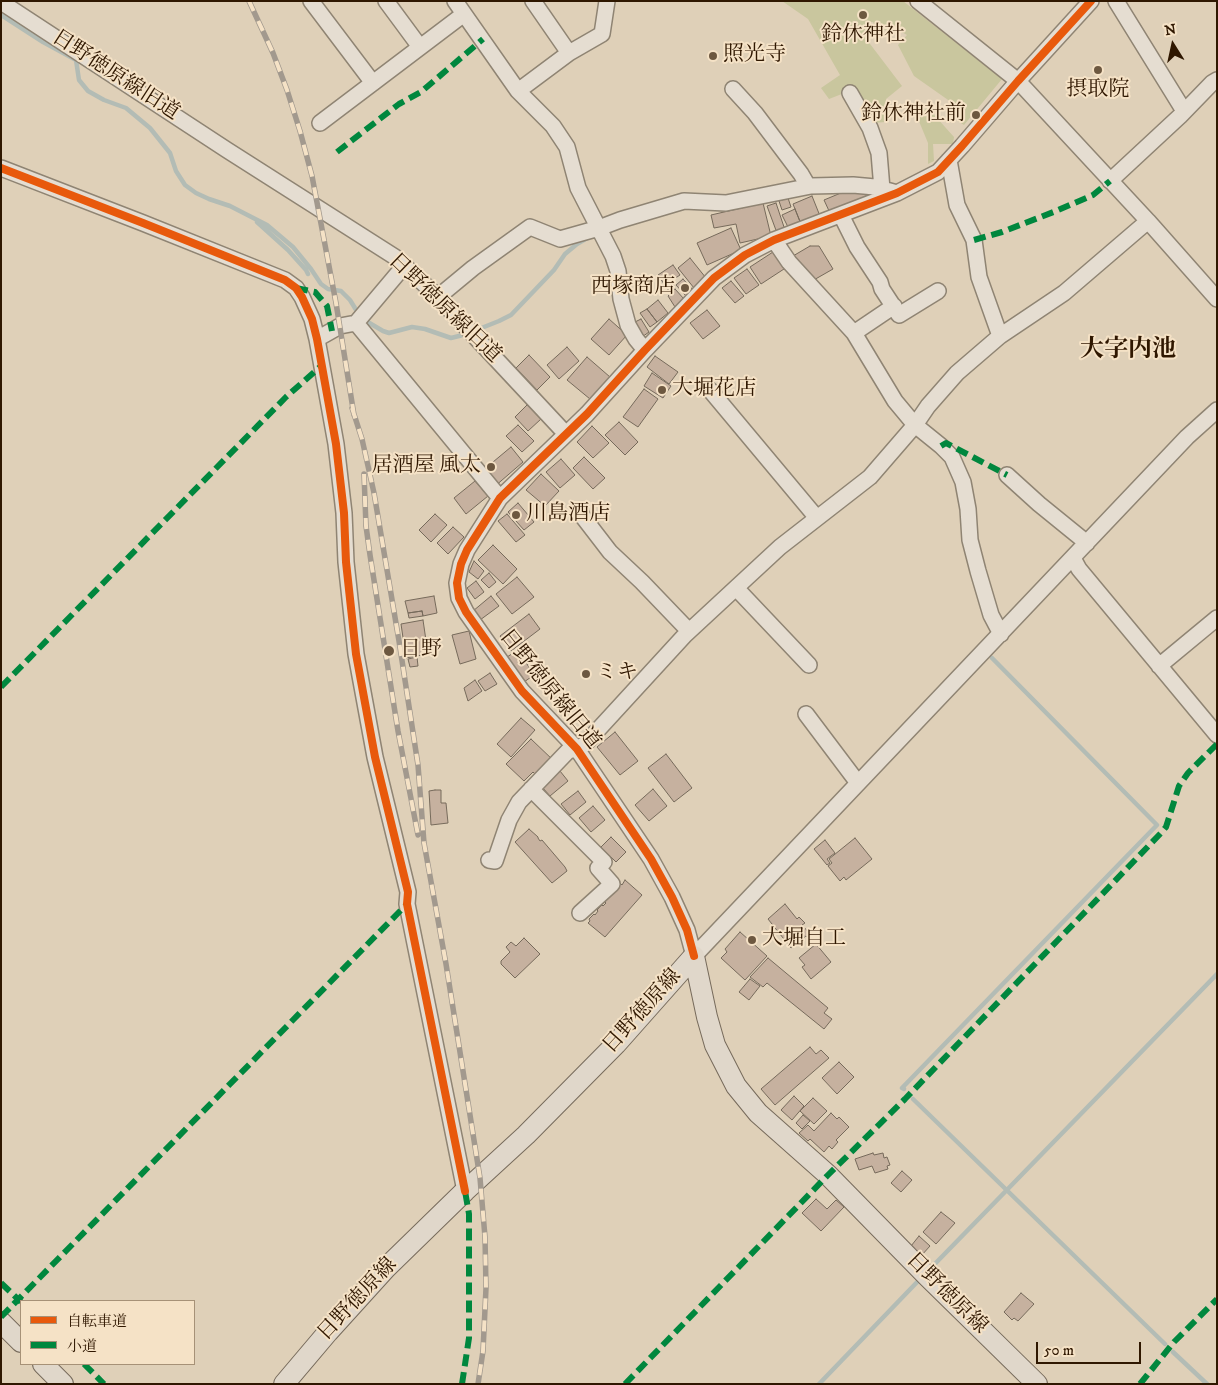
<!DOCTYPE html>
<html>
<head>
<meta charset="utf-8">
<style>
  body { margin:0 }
  #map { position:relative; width:1218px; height:1385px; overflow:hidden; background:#dfd0b8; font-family:"IM FELL DW Pica","Noto Serif JP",serif }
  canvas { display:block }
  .frame { position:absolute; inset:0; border:2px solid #2f1700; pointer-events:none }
  .legend { position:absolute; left:20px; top:1300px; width:175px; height:65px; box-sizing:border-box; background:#f5e2c6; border:1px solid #a69177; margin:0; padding:6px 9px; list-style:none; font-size:15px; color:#2f1700 }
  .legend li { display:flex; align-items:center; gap:10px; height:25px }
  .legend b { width:25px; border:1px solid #a69177 }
  .north { position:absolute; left:1148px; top:20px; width:50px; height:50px; -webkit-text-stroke:4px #f5e2c6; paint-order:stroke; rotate:350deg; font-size:14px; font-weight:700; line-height:20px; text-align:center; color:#2f1700 }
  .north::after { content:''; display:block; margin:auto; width:18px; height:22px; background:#2f1700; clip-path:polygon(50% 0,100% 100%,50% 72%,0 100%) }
  .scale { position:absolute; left:1036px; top:1342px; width:105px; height:22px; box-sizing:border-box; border:2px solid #2f1700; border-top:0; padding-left:6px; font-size:15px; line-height:18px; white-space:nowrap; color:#2f1700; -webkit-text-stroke:4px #f5e2c6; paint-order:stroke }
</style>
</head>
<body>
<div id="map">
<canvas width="1218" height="1385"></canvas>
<div class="frame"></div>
<ul class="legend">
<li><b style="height:6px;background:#e8590c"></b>自転車道</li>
<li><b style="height:6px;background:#00873e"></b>小道</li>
</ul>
<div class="north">N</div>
<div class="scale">50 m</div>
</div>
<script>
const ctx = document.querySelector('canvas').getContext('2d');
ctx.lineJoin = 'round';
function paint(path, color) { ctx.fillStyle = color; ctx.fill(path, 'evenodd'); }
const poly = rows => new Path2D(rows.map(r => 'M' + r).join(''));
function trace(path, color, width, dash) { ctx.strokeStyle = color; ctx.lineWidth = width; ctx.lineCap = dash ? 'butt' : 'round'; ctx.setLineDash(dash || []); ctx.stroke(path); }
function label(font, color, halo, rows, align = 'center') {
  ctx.font = font + ' "IM FELL DW Pica","Noto Serif JP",serif'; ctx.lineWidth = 4; ctx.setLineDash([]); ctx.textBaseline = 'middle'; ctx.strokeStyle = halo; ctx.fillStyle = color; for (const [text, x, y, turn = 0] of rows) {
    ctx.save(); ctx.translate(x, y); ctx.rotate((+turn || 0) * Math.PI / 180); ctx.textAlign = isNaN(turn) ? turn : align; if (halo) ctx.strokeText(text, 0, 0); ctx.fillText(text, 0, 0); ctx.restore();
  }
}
const green = poly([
  [782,1,903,1,1002,79,964,125,955,119,951,102,914,76,898,45,907,35,893,27,879,32,873,22,866,22,864,36,902,86,886,99,886,122,872,123,852,90,829,99,821,88,840,75,808,19],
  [928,108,954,137,953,144,933,144,934,161,928,164,928,143,916,114]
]);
const stream = poly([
  [1,15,43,42,76,60,79,80,88,91,104,100,126,108,150,128,170,153,176,171,185,185,196,193,209,199,230,206,267,225,293,247,311,269,321,284,328,289,341,291,350,300,358,313],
  [257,222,288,250,306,270,308,274],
  [366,321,383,331,389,333,412,327,425,329,451,338,463,335],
  [479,329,499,321,511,315,554,270,565,254,577,244,589,237],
  [904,1089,902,1088,1157,825,992,658],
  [913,1099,1165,1344],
  [928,1271,1217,974],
  [1173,1352,1207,1384],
  [819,1384,921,1278]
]);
const building = poly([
  [848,190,869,192,871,197,830,213,824,200,848,190],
  [812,196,820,216,801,224,793,204,812,196],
  [788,198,791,207,782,210,779,201,788,198],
  [763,203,771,236,740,243,736,224,714,228,711,215,763,203],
  [776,203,785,230,777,233,767,206,776,203],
  [795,209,801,224,789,229,782,215,795,209],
  [731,228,741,250,707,265,697,243,731,228],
  [810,246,819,246,833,269,812,281,793,256,810,246],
  [773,252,784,269,761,284,750,267,773,252],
  [690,258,706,278,694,288,678,268,690,258],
  [673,265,680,275,671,281,674,286,668,290,658,275,673,265],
  [747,269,759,285,746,294,734,278,747,269],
  [683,279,693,290,686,296,676,285,683,279],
  [731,281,744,296,735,303,722,288,731,281],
  [675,289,684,299,675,307,668,296,675,289],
  [658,300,668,313,657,322,647,309,658,300],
  [647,309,657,322,650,327,640,313,647,309],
  [707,310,720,326,703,339,690,323,707,310],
  [609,319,627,335,609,355,591,339,609,319],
  [641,319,649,332,642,337,633,323,641,319],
  [567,347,579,361,559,379,547,365,567,347],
  [529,355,550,377,537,390,516,368,529,355],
  [655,356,678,372,669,384,647,367,655,356],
  [587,357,610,377,590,399,567,380,587,357],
  [652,373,671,386,663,398,644,386,652,373],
  [644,389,658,399,638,427,623,417,644,389],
  [527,405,541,419,528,431,515,417,527,405],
  [619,422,638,442,625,455,605,435,619,422],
  [518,425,534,441,522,452,506,436,518,425],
  [592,426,609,443,593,458,577,442,592,426],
  [511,447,523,462,494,487,481,472,511,447],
  [584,457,605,478,593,489,573,468,584,457],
  [561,459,575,475,560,488,546,472,561,459],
  [541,474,559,491,545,506,526,490,541,474],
  [475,481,488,496,466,514,454,498,475,481],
  [518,503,534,522,524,530,508,512,518,503],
  [435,514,447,525,431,542,419,530,435,514],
  [507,514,525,535,516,542,498,521,507,514],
  [453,527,464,537,448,554,437,543,453,527],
  [493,545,517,569,503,584,478,560,493,545],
  [474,561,484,571,478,579,469,572,474,561],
  [489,573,496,582,489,588,481,580,489,573],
  [517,577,534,597,512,614,496,594,517,577],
  [476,581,484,592,475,599,467,588,476,581],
  [434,596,437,613,423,616,422,611,408,613,405,601,434,596],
  [491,596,499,606,480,620,473,611,491,596],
  [422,611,423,616,409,618,408,613,422,611],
  [529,614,540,629,511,651,500,636,529,614],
  [423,620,428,654,406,658,401,624,423,620],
  [469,631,476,659,460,664,452,635,469,631],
  [518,650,534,675,524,682,507,657,518,650],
  [417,657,418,666,410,667,408,659,417,657],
  [490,673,497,684,485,691,478,681,490,673],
  [475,680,482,691,468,701,464,688,475,680],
  [521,718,535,730,511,757,497,744,521,718],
  [615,732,638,761,620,775,597,747,615,732],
  [531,739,554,761,539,778,533,772,524,781,506,764,531,739],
  [666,754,692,788,674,802,648,768,666,754],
  [560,771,568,781,550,796,542,787,560,771],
  [653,789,667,806,649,821,635,805,653,789],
  [435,790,441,790,441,803,446,803,448,823,431,825,429,791,435,790],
  [578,791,586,802,570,815,561,804,578,791],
  [593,806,605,820,591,832,579,818,593,806],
  [529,829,538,837,538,838,540,841,542,840,565,867,567,871,552,883,515,842,529,829],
  [611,837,626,852,616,862,601,847,611,837],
  [855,838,872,859,846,880,844,877,840,881,828,866,832,863,829,859,855,838],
  [825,840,835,853,827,859,830,863,827,865,814,849,825,840],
  [625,880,642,895,605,937,588,923,590,921,589,919,594,914,595,915,598,911,597,910,602,905,603,906,606,903,605,902,617,889,616,888,620,883,622,885,625,880],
  [785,904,797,919,799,917,805,923,802,925,811,935,808,938,806,936,791,948,768,919,785,904],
  [740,932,767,956,745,980,721,958,727,952,725,949,740,932],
  [524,938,540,954,515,978,501,964,501,961,510,952,506,947,511,942,516,946,524,938],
  [816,944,831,962,811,979,802,967,805,965,799,958,816,944],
  [768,958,828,1008,824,1013,832,1019,824,1029,767,983,763,987,750,977,768,958],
  [750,979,760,986,749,1000,739,992,750,979],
  [810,1047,816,1054,821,1050,829,1058,775,1105,761,1089,810,1047],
  [839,1062,854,1077,837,1094,822,1078,839,1062],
  [794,1096,804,1106,792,1120,781,1110,794,1096],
  [813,1098,827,1111,814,1124,800,1111,813,1098],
  [831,1113,837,1119,839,1117,849,1127,836,1140,838,1142,832,1149,829,1146,824,1152,810,1139,808,1141,799,1133,808,1125,814,1131,831,1113],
  [803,1115,810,1121,802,1129,796,1123,803,1115],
  [873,1153,874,1155,883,1153,884,1158,887,1157,890,1165,887,1166,888,1169,875,1173,872,1166,859,1170,855,1159,873,1153],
  [902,1171,912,1180,901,1192,891,1183,902,1171],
  [816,1199,827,1209,836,1200,844,1207,821,1231,802,1213,816,1199],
  [941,1212,955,1223,936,1244,923,1232,941,1212],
  [919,1236,930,1246,921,1256,911,1246,919,1236],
  [1021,1293,1034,1304,1018,1321,1014,1318,1012,1320,1004,1312,1021,1293]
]);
const minor = poly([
  [311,1,373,83],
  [386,1,420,47],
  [455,1,518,91,553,126,567,147,578,188,613,256,618,271,621,299,628,325,636,339,645,350],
  [533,1,569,53],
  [918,1,1018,81,1148,221,1217,299],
  [1116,1,1184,111],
  [1,2,227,150,395,257,438,297,566,434],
  [733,89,755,113,801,174,808,186],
  [518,91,569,53,602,34,607,1],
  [850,93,870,128,879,153,882,189],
  [320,123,464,14],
  [949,160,957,205,974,240,979,277,1000,336],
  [1,168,143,223,285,280,296,288,302,297,312,319,317,339,336,444,344,513,346,562,356,654,375,757,408,892,407,904,465,1191],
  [1110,181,1180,116,1212,83,1217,80],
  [841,215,857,247,880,282,882,289,899,315,938,291],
  [774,240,789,262,854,333,895,401,915,425,941,446,952,457,963,482,968,509,970,540,978,571,991,615,1001,634],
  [438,297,473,268,530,227,560,239,599,228,620,220,684,201,726,203,811,186,853,185,875,187,897,193],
  [356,323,404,266],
  [854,333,894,306],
  [317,339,340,326,356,323,500,498],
  [710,390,817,518],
  [1007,475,1039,504,1087,543],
  [580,513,610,552,642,582,689,631],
  [1073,558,1079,569,1217,735],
  [736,588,809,665],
  [1159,666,1217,618],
  [806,714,858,783],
  [531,789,604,862,598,868,612,884,580,913],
  [489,860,495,861,509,820,519,802,568,751,577,749,585,744,685,635,780,547,870,477,915,425,928,406,957,373,1000,336,1064,293,1148,221],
  [694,956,687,930,672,897,651,859,577,749,522,691,466,612,459,598,457,583,461,564,467,550,500,498,587,414,645,350,714,278,745,255,774,240,897,193,938,172,962,146,1018,81,1091,1],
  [694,956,1187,437,1217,410]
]);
const major = poly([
  [694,956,707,1017,715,1045,736,1086,758,1113,828,1175,928,1277,1037,1384],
  [1,1322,21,1342],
  [43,1364,63,1384],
  [284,1384,328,1332,386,1268,465,1191,526,1135,616,1044,694,956]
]);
const rail = poly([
  [249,1,273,53,287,90,300,131,312,176,336,303,354,415],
  [352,408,362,439,374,493,399,641,418,765,424,843,446,964,480,1178,485,1237,486,1288,483,1351,478,1384],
  [364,474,366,526,370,555,398,731,418,835]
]);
const quiet = poly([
  [337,152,399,104,421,92,483,39],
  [974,240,1002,232,1056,211,1093,195,1110,181],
  [296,288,315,292,327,306,332,331],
  [941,446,946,443,1007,475],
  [1,687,286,397,321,366],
  [1,1283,21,1302],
  [1,1317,407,904],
  [84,1364,104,1384],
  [462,1384,469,1338,469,1214,465,1191],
  [625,1384,828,1175,905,1099,1161,833,1166,827,1179,786,1188,773,1217,744],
  [1140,1384,1174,1342,1217,1299]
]);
const cycleway = poly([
  [1,168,143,223,285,280,296,288,302,297,312,319,317,339,336,444,344,513,346,562,356,654,375,757,408,892,407,904,465,1191],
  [694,956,687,930,672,897,651,859,577,749,522,691,466,612,459,598,457,583,461,564,467,550,500,498,587,414,645,350,714,278,745,255,774,240,897,193,938,172,962,146,1018,81,1091,1]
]);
const markers = [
  [863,15,5,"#6d5840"],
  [713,56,5,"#6d5840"],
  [1098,70,5,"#6d5840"],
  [976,115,5,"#6d5840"],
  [685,288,5,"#6d5840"],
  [662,390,5,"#6d5840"],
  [491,467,5,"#6d5840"],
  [516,515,5,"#6d5840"],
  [389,651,6,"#6d5840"],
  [586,674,5,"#6d5840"],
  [752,940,5,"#6d5840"]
];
const poiNames = [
  ["鈴休神社",863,36,"center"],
  ["照光寺",723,56],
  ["摂取院",1098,91,"center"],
  ["鈴休神社前",966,115,"right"],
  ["西塚商店",675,288,"right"],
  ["大堀花店",672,390],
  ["居酒屋 風太",481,467,"right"],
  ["川島酒店",526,515],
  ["日野",400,651],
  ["ミキ",596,674],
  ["大堀自工",762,940]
];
const streetNames = [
  ["日野徳原線旧道",115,76,33],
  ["日野徳原線旧道",444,309,44],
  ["日野徳原線旧道",549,690,51],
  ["日野徳原線",643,1012,-48],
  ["日野徳原線",946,1294,45],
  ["日野徳原線",358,1300,-47]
];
const quarterNames = [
  ["大字内池",1128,351]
];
paint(green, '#c9c69e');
trace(stream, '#b3bcb5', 4.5);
paint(building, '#c6b19f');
trace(building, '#766a5b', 1);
trace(minor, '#8f8473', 18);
trace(major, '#766a5b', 22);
trace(minor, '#e5ddd1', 15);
trace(major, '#e0d7ca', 20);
trace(rail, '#a2998e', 5.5);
trace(rail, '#f5e2c6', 4, [11]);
trace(quiet, '#00873e', 6, [12, 6]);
trace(cycleway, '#e8590c', 8);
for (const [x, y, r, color] of markers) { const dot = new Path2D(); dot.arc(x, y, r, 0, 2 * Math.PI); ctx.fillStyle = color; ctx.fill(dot); trace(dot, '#f5e2c6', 2); }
label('21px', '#2f1700', '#f5e2c6', poiNames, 'left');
label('21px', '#2f1700', '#f5e2c6', streetNames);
label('bold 24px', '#2f1700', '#f5e2c6', quarterNames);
</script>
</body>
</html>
